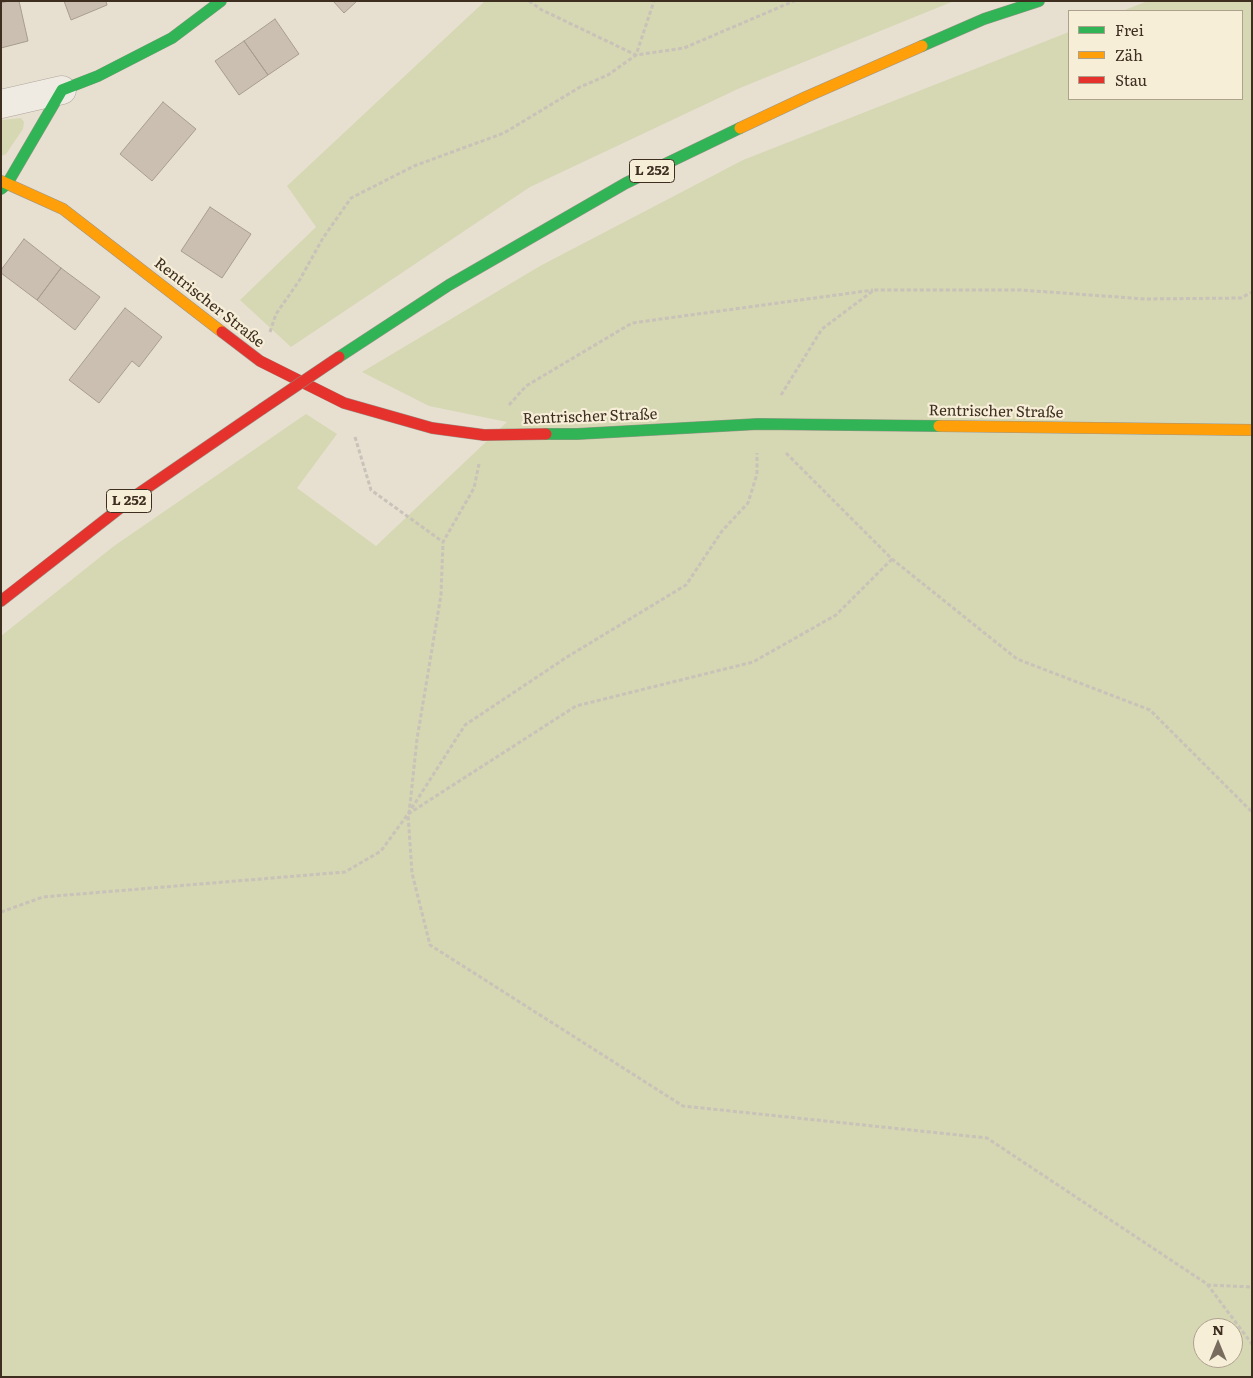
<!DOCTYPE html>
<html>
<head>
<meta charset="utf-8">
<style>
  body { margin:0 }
  #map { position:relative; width:1253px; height:1378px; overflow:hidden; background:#e7e0d1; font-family:Literata,serif }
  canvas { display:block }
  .frame { position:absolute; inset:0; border:2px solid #3d2e20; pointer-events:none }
  .legend { position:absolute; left:1068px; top:10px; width:175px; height:90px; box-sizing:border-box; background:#f7eed8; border:1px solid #ada18e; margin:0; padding:6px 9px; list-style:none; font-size:15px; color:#3d2e20 }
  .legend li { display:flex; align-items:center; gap:10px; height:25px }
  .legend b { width:25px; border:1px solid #ada18e }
  .north { position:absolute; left:1193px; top:1318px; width:50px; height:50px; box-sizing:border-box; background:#f7eed8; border:1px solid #ada18e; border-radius:50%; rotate:0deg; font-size:14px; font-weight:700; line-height:20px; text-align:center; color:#3d2e20 }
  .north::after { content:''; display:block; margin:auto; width:18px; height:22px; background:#786c5e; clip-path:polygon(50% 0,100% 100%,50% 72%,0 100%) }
</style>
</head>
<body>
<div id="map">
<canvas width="1253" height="1378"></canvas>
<div class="frame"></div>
<ul class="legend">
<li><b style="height:6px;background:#30b455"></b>Frei</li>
<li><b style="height:6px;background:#ff9f0a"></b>Zäh</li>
<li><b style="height:6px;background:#e5322d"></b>Stau</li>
</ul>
<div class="north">N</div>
</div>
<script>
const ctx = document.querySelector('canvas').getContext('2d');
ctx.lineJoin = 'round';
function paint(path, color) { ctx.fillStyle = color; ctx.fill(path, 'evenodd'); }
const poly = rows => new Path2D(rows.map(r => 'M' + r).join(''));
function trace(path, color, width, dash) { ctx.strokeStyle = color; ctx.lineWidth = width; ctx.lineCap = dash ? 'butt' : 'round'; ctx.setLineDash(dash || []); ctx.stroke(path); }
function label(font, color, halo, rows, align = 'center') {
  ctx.font = font + ' Literata,serif'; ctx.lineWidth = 4.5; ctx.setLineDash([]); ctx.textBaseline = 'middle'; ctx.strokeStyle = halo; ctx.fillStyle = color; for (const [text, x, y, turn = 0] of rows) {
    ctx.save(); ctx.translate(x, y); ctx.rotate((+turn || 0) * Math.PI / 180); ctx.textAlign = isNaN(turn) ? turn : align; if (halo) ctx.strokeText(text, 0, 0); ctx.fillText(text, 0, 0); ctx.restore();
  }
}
const green = poly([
  [485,1,954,1,740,88,530,187,291,347,240,300,316,227,287,186],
  [1148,1,1252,1,1252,1377,1,1377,1,636,114,546,306,414,337,434,297,488,376,546,507,422,429,406,362,372,540,266,743,160,1069,32,1069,99,1242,99,1242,11,1122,11],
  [1203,1328,1233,1328,1233,1358,1203,1358],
  [21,118,24,122,23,129,6,154,1,156,1,120]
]);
const building = poly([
  [9,1,19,1,28,41,1,48,1,3,9,1],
  [64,1,106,1,107,5,71,20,64,1],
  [333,1,357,1,344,13,333,1],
  [275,19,299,54,268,75,244,41,275,19],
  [244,41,268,75,239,95,215,61,244,41],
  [163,102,196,129,152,181,120,154,163,102],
  [210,207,251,234,222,278,181,251,210,207],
  [24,239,61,268,37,300,1,273,1,270,24,239],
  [61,268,100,297,75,330,37,300,61,268],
  [125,308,162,337,139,367,132,361,99,403,69,380,125,308]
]);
const path = poly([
  [529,1,542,10,636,55,684,48,794,1],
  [270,332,276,314,299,281,323,238,351,198,414,166,504,133,580,87,608,75,636,55,654,1],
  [781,395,822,329,874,290,1021,290,1145,299,1241,298,1252,292],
  [509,405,526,386,632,323,873,290],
  [355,437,371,490,443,542],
  [786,453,892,559,1017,659,1150,710,1252,812],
  [892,559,836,615,753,662,576,706,408,814,412,873,430,945,683,1106,987,1138,1207,1284,1252,1344],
  [409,814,417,739,441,595,443,542,474,488,479,464],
  [1,912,43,897,345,872,381,851,408,814,465,725,567,657,686,585,722,531,748,503,757,474,757,453],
  [1207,1285,1252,1287]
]);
const street = poly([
  [1,104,62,90]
]);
const fast = poly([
  [922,46,984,19,1039,1],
  [1,189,7,184,62,90,98,76,172,38,221,1],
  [339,357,449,285,626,183,740,128],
  [546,434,577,434,758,424,939,426]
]);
const slow = poly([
  [740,128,806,97,922,46],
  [1,181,63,209,222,332],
  [939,426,1252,430]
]);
const jam = poly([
  [222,332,260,361,344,403,432,428,484,435,546,434],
  [1,601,138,494,262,409]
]);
const jamBridge = poly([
  [262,409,339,357]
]);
const shields = [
  [652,171,45],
  [129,501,45]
];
const shieldNames = [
  ["L 252",652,171],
  ["L 252",129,501]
];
const streetNames = [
  ["Rentrischer Straße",209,303,38],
  ["Rentrischer Straße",996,412,1],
  ["Rentrischer Straße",590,417,-2]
];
paint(green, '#d6d7b3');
paint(building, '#cbbfb2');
trace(building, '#a89c90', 1);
trace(street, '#ada599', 29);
trace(fast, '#9c958a', 12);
trace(slow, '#9c958a', 12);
trace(jam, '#9c958a', 12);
trace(path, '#c8c2b9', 3, [4, 2.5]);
trace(street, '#efebe3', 28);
trace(fast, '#30b455', 11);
trace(slow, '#ff9f0a', 11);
trace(jam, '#e5322d', 11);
trace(jamBridge, '#928b80', 12, []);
trace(jamBridge, '#e5322d', 11);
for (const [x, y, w] of shields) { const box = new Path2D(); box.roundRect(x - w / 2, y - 11.5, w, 23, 4); ctx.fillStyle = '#f7eed8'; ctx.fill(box); trace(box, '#3d2e20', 1); }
label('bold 14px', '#3d2e20', null, shieldNames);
label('15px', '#3d2e20', '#f7eed8', streetNames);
</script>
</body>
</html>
